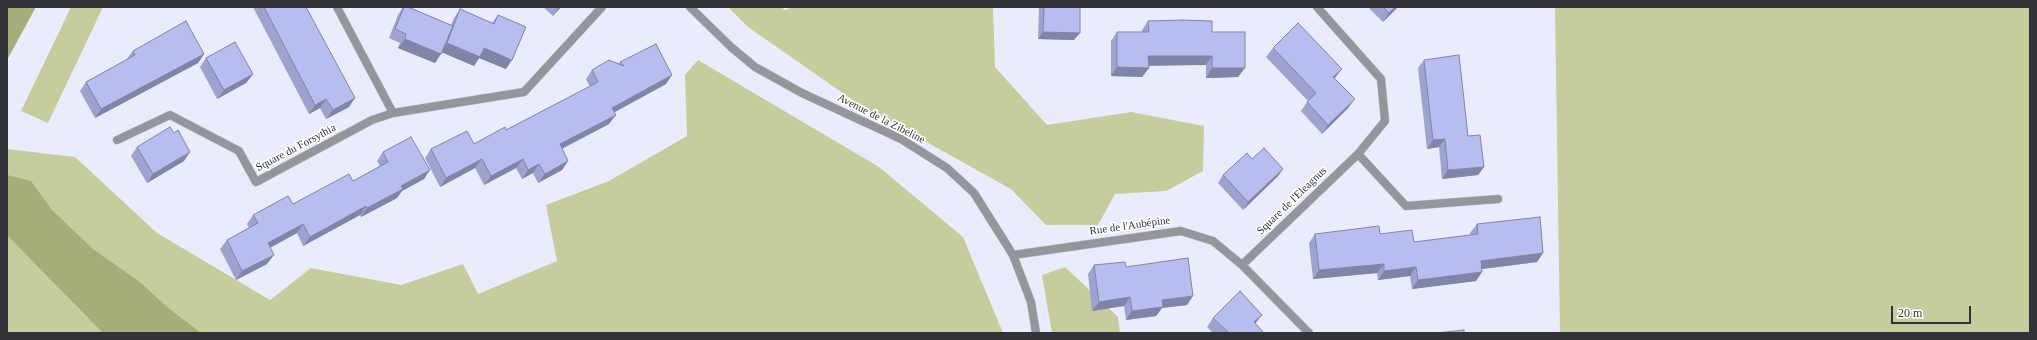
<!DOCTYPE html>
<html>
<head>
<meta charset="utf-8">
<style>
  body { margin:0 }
  #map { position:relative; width:2037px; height:340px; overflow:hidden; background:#e9ecfb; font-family:Georgia,serif }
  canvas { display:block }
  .frame { position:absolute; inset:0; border:8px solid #323339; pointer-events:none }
  .scale { position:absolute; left:1891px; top:306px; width:80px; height:18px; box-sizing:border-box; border:2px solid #323339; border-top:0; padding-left:5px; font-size:12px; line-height:14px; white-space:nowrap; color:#323339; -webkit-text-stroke:3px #fff; paint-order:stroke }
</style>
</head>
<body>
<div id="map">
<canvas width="2037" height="340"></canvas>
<div class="frame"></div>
<div class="scale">20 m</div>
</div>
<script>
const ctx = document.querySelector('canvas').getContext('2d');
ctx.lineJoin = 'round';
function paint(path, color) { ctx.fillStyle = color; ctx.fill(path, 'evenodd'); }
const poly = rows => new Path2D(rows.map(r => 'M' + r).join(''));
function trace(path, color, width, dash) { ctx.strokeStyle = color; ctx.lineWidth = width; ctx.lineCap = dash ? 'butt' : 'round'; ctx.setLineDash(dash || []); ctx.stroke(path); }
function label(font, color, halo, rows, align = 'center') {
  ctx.font = font + ' Georgia,serif'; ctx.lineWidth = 3.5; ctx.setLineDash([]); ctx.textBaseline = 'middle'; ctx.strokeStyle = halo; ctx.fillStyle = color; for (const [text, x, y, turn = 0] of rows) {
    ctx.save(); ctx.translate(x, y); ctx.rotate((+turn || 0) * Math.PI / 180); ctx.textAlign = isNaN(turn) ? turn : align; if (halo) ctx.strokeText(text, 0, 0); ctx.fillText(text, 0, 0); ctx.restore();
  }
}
const green = poly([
  [71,7,103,7,48,123,21,111],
  [728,7,781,7,785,10,794,7,993,7,995,67,1047,125,1131,112,1204,126,1203,171,1166,191,1115,194,1098,225,1046,225,1011,189,860,105,748,27],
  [1555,7,2030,7,2030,333,1560,333],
  [698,60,879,167,963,237,1003,333,7,333,7,149,75,157,157,233,270,300,311,268,401,285,463,264,478,294,557,261,546,205,609,181,687,136,685,75],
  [1065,267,1118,317,1120,333,1052,333,1042,275]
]);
const water = poly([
  [7,7,36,7,7,60],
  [7,175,31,181,52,210,93,249,141,283,167,307,201,333,103,333,7,235]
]);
const minor = poly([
  [337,7,393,113],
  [690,7,731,47,755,67,802,93,901,139,947,168,974,193,1013,255,1031,302,1036,333],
  [117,140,170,115,239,151,256,182,372,120,393,113,524,92,602,7],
  [1358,154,1406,206,1498,199],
  [1013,255,1181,231,1213,241,1242,265,1309,333],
  [1242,265,1358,154,1385,121,1381,79,1317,7]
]);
const wall = poly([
  [253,7,306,7,349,107,326,119,320,108,309,114],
  [403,7,408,7,451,25,454,18,460,9,492,23,498,15,506,69,479,58,474,66,442,52,435,63,398,48,400,43,389,38,398,15],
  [543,7,561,7,553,16],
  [1040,7,1080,7,1074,40,1038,39,1039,8],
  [1368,7,1398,7,1383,22],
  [1148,21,1212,32,1238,77,1206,78,1206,65,1149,65,1149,68,1142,77,1111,76,1111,41,1117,32,1142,32,1142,30],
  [1273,48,1335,79,1348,108,1322,134,1301,111,1308,101,1266,57],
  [133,51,204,54,198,63,95,118,80,91,86,82,126,60],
  [206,58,253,74,246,83,217,99,200,67],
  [1424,60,1468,136,1484,167,1478,175,1442,179,1439,147,1427,149,1418,68],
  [620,62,666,84,614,112,609,124,562,149,568,161,562,170,538,183,533,173,522,179,516,168,484,185,475,168,440,187,425,158,431,149,474,144,506,130,590,87,586,79,592,70,619,64],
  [137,147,184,161,147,183,131,156],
  [383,152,424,179,402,191,397,198,361,217,360,215,303,246,297,233,270,248,267,264,236,280,220,249,227,240,249,228,247,224,253,215,293,204,353,181,380,166,377,161],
  [1252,159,1283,169,1278,176,1243,210,1218,183,1223,175],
  [1477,224,1543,253,1537,262,1482,269,1476,281,1412,289,1410,276,1378,280,1377,273,1313,279,1309,243,1315,234,1380,234,1414,242,1470,235,1470,233],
  [1094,265,1126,267,1187,305,1162,308,1156,316,1126,320,1124,306,1092,311,1088,274],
  [1262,315,1255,323,1264,333,1213,333,1207,327,1213,318]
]);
const shadedWall = poly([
  [559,7,561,7,553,16],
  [1395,7,1398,7,1383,22,1389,13],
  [1043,32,1080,33,1074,40,1038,39],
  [405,39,441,54,435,63,398,48],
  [447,43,484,48,512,60,506,69,479,58,474,66,441,52],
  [204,54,198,63,95,118,101,109],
  [1148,56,1212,56,1206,65,1142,66],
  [1117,67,1149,68,1142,77,1111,76],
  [1212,68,1245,68,1238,77,1206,78],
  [1342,69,1335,78,1327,86,1333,77],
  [253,74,246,83,217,99,224,90],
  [672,75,666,84,606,117,612,108],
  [355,98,349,107,326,119,333,110],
  [326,99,320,108,309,114,315,105],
  [1355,99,1348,108,1322,134,1328,125],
  [616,115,609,124,553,153,560,144],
  [1445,139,1439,147,1427,149,1433,140],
  [190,152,184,161,147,183,153,174],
  [482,159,475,168,440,187,446,178],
  [523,159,516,168,484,185,491,176],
  [568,161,562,170,538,183,545,174],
  [539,164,533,173,522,179,528,170],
  [1484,167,1478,175,1442,179,1448,170],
  [1283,169,1278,176,1243,210,1248,202],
  [430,170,424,179,402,191,397,198,361,217,367,208,401,186],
  [366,206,360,215,303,246,310,237],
  [303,224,297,233,262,252,268,243],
  [1543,253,1537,262,1474,270,1481,261],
  [274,255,267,264,236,280,242,271],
  [1384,264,1377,273,1313,279,1319,270],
  [1416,267,1410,276,1378,280,1384,271],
  [1482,272,1476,281,1412,289,1418,280],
  [1193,296,1187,305,1162,308,1156,316,1126,320,1132,311,1162,300],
  [1130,297,1124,306,1092,311,1099,302],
  [1262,315,1255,324,1254,322]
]);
const building = poly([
  [264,7,306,7,355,98,333,110,326,99,315,105,264,7],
  [404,7,408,7,453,26,441,54,405,39,406,34,395,29,404,7],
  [1044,7,1080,7,1080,33,1043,32,1044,7],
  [1383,7,1395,7,1389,13,1383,7],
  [460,9,494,24,498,15,526,27,512,60,484,48,480,57,447,43,460,9],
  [1182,20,1212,21,1212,32,1245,32,1245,68,1212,68,1212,56,1148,56,1149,68,1117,67,1117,32,1149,32,1148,21,1182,20],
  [186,21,204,54,101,109,86,82,135,55,133,51,186,21],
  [1298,23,1342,69,1333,77,1355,99,1328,125,1307,102,1316,93,1273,48,1298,23],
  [235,42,253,74,224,90,206,58,235,42],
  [656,44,672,75,612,108,616,115,560,144,568,161,545,174,539,164,528,170,523,159,491,176,482,159,446,178,431,149,467,131,474,144,505,127,506,130,598,82,592,70,609,60,624,66,620,62,656,44],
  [1459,55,1468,136,1480,135,1484,167,1448,170,1445,139,1433,140,1424,60,1459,55],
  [170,127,174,133,178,130,190,152,153,174,137,147,170,127],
  [411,137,430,170,401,186,403,189,367,208,366,206,310,237,303,224,268,243,274,255,242,271,227,240,258,223,253,215,288,196,293,204,349,174,353,181,388,162,383,152,411,137],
  [1264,148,1283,169,1248,202,1223,175,1247,153,1252,159,1264,148],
  [1540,217,1543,253,1481,261,1482,272,1418,280,1416,267,1384,271,1384,264,1319,270,1315,234,1379,226,1380,234,1412,230,1414,242,1478,234,1477,224,1540,217],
  [1188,258,1193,296,1162,300,1163,307,1132,311,1130,297,1099,302,1094,265,1125,262,1126,267,1188,258],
  [1240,291,1262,315,1254,322,1264,333,1229,333,1213,318,1240,291],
  [1464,330,1464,333,1436,333,1464,330]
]);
const streetNames = [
  ["Avenue de la Zibeline",881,119,27],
  ["Square du Forsythia",296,148,-28],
  ["Square de l'Eleagnus",1292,201,-44],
  ["Rue de l'Aubépine",1130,226,-8]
];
paint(green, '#c6cc9c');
paint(water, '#a7ad7a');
trace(minor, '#c4c7d4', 9);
trace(minor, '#95969c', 8);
paint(wall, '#9da3ce');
paint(shadedWall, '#8085a7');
paint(building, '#b7beef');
trace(building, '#8085a7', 1);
label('11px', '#323339', '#fff', streetNames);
</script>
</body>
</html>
